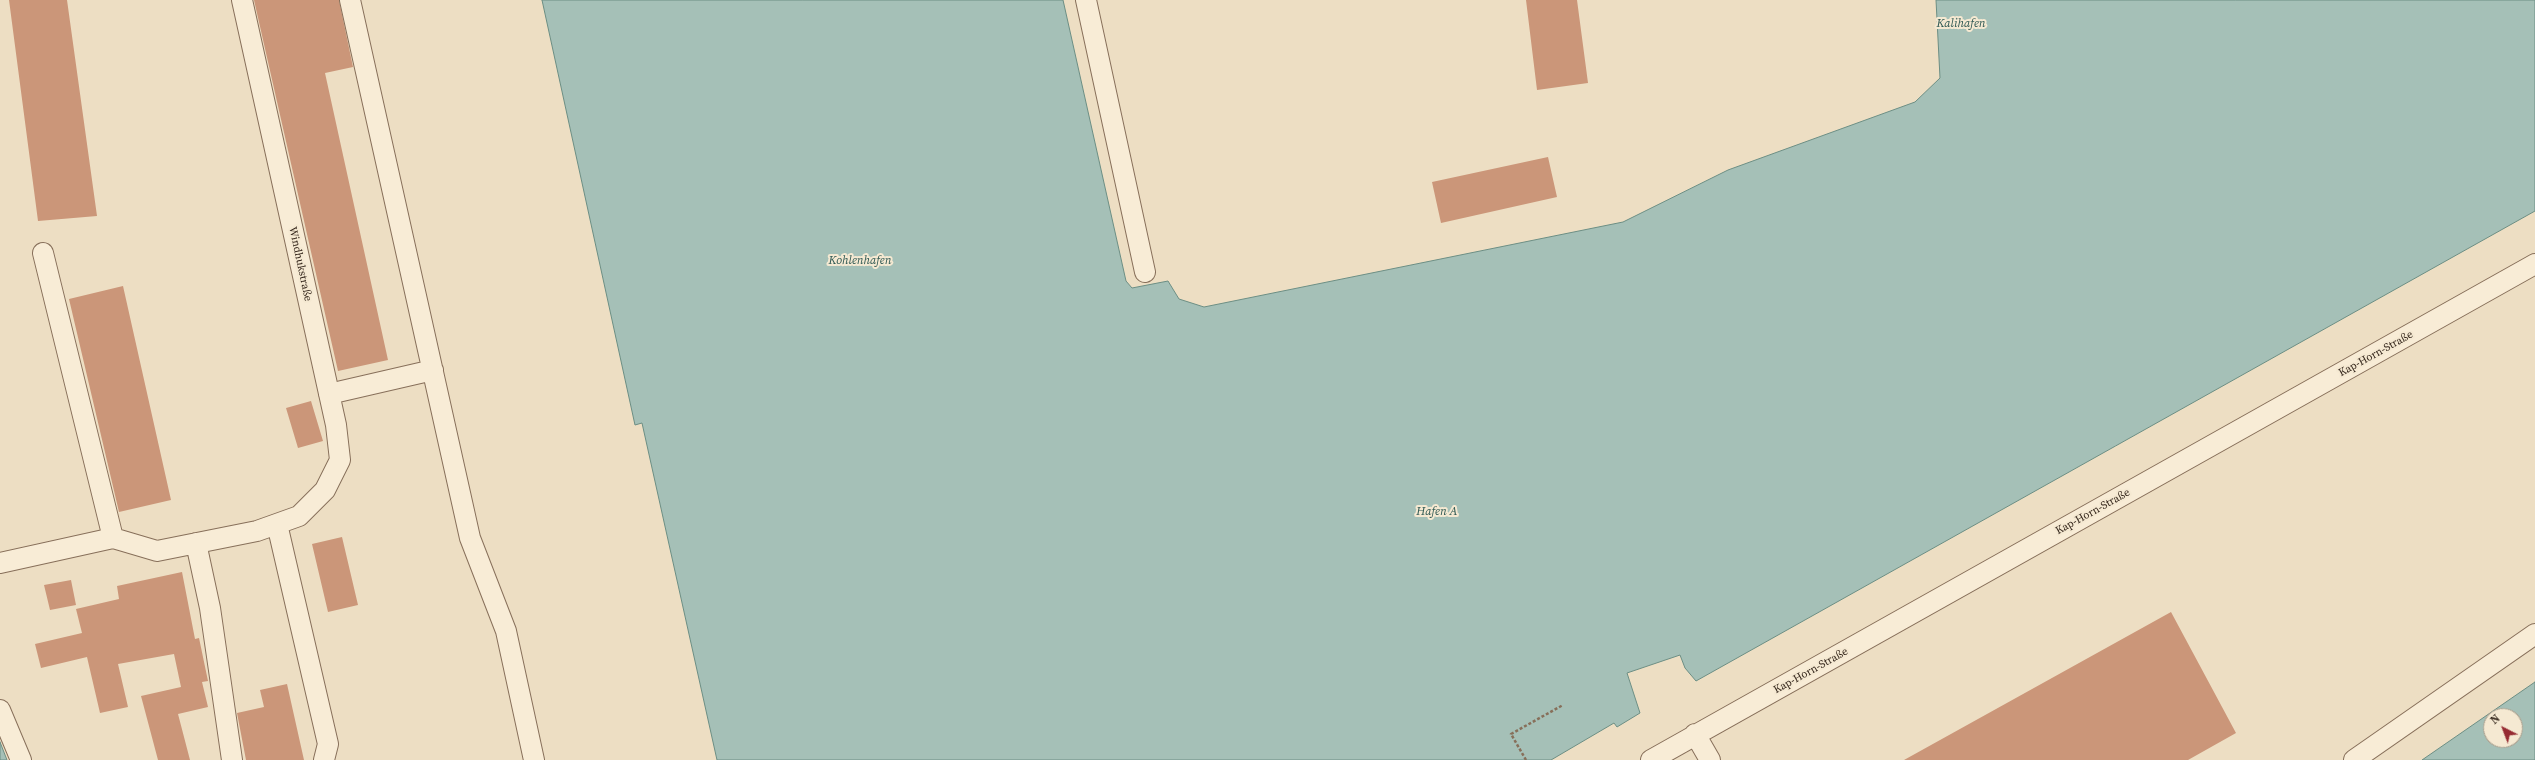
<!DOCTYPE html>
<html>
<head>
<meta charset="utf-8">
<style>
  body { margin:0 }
  #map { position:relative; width:2535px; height:760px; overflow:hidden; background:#eddec3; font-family:"Source Serif 4",serif }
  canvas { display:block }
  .north { position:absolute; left:2483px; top:708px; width:40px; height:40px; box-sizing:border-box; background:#f5e9d2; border:1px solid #a99c8a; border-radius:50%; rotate:318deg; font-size:11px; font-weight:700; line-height:16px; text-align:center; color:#37291e }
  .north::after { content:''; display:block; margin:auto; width:14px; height:18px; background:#962b32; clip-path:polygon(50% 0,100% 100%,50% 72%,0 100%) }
</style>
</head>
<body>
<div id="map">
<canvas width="2535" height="760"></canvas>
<div class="north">N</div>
</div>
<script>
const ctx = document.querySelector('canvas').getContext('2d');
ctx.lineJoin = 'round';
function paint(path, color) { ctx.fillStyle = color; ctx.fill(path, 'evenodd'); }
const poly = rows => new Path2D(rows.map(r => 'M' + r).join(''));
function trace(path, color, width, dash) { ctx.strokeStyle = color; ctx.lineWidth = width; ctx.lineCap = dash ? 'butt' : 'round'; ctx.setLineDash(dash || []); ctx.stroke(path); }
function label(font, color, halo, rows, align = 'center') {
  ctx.font = font + ' "Source Serif 4",serif'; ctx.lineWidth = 4; ctx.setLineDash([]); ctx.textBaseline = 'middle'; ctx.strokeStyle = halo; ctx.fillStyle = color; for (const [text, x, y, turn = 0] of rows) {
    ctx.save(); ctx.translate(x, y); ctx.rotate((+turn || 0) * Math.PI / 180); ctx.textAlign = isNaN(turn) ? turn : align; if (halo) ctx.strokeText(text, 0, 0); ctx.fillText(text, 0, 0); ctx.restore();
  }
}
const water = poly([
  [542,0,1063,0,1126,281,1132,288,1168,281,1179,299,1204,307,1623,222,1728,170,1915,102,1940,78,1936,0,2535,0,2535,211,1696,681,1685,668,1680,655,1627,673,1640,713,1617,727,1614,723,1551,760,717,760,642,423,635,425,542,0],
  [2535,682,2535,760,2422,760,2535,682],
  [2491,716,2515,716,2515,740,2491,740,2491,716],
  [0,742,7,760,0,760,0,742]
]);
const building = poly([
  [9,0,67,0,97,216,38,221],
  [254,0,339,0,353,67,325,73,388,360,338,371],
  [1526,0,1577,0,1588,83,1537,90],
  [1548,157,1557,197,1441,223,1432,182],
  [123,286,171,500,119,512,69,299],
  [311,401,323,441,298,448,286,408],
  [342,537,358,605,328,612,312,544],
  [182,572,195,639,199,638,208,681,202,682,208,707,178,714,190,760,158,760,141,696,181,687,174,654,118,664,128,707,100,713,87,657,41,668,35,644,82,633,76,609,119,599,117,586],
  [71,580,76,605,50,610,44,585],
  [2171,612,2236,733,2188,760,1904,760],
  [287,684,304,760,246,760,237,713,264,707,260,690]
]);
const path = poly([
  [1526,760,1511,734,1563,705]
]);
const minor = poly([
  [350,0,470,538,506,631,534,760],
  [1086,0,1145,272],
  [43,253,113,538],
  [329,394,433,370],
  [277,524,328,744,324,760],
  [196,543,210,608,232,760],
  [0,563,113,538,157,551,257,531,299,516,325,490,340,460,336,425,242,0],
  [0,710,21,760],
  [1695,734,1710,760],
  [1651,760,2535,264],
  [2354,760,2535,634]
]);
const streetNames = [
  ["Windhukstraße",300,264,78],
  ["Kap-Horn-Straße",2376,354,-29],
  ["Kap-Horn-Straße",2093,512,-29],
  ["Kap-Horn-Straße",1811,671,-29]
];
const waterNames = [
  ["Kalihafen",1961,24],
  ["Kohlenhafen",860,261],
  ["Hafen A",1437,512]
];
paint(water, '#a5c0b7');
trace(water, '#6c8e84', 1);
paint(building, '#cb9679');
trace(minor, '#876f5a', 22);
trace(path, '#876f5a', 2.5, [3, 2]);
trace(minor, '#f8ecd6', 20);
label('11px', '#37291e', '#f5e9d2', streetNames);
label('italic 12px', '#2d5752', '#f5e9d2', waterNames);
</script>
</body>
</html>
